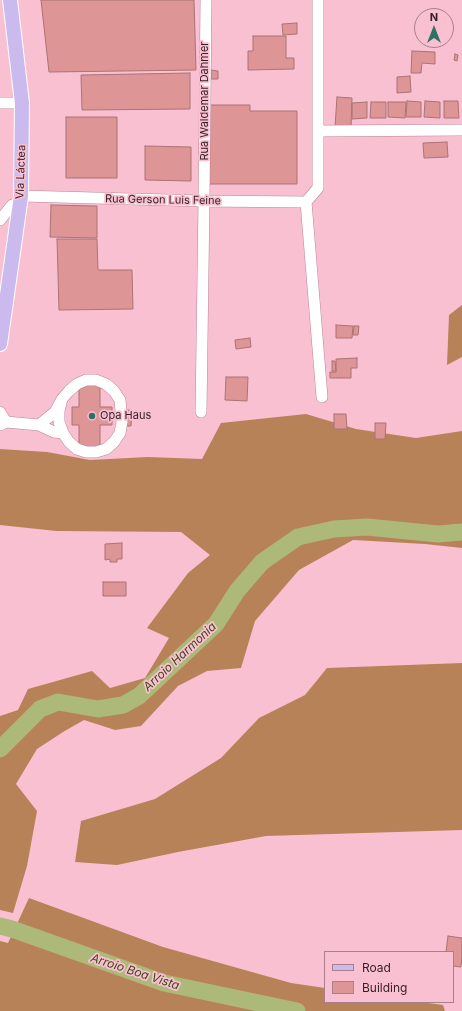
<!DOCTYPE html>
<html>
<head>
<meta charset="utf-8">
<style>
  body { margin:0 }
  #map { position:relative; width:462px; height:1011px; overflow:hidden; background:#f9c0d2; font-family:Inter,sans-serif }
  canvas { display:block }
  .legend { position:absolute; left:324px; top:951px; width:130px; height:52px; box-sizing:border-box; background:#f9c0d2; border:1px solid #aa7f8d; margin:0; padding:5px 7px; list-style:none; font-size:12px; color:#331e25 }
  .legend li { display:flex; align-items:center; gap:8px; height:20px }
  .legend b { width:20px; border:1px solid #aa7f8d }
  .north { position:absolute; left:414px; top:8px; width:40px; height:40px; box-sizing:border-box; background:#f9c0d2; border:1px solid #aa7f8d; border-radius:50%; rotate:0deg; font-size:11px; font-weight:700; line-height:16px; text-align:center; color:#331e25 }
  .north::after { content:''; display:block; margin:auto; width:14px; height:18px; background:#2f7265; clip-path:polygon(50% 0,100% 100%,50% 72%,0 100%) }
</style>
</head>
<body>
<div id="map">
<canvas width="462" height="1011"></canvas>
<ul class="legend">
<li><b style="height:5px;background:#cbbaed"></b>Road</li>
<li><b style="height:11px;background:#dd9596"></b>Building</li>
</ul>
<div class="north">N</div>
</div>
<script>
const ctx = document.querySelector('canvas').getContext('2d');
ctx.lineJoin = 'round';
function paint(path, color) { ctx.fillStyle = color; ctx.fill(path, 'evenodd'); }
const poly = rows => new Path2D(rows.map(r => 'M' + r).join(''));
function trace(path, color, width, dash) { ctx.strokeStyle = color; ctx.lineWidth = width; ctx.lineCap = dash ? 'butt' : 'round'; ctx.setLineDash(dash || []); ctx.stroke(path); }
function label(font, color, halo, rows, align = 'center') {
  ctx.font = font + ' Inter,sans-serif'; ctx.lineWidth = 3.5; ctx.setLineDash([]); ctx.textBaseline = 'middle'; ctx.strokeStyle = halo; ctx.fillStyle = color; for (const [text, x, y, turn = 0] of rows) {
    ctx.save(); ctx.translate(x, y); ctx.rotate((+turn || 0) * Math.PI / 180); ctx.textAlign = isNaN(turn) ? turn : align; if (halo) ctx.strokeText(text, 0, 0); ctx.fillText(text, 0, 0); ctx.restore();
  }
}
const forest = poly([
  [462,305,462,357,447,365,449,315],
  [306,414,356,429,416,438,462,431,462,548,425,544,353,540,299,570,255,621,241,668,207,671,178,686,141,726,115,730,84,720,63,732,37,749,16,784,37,811,27,866,13,913,0,910,0,716,18,710,28,689,92,671,110,688,145,678,169,638,147,628,188,573,210,555,181,532,56,531,0,525,0,449,47,452,90,460,148,457,202,459,221,423],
  [462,663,462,830,266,836,178,852,117,865,75,862,81,821,155,799,221,758,259,718,305,695,327,668],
  [29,898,163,947,291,983,325,988,325,1002,421,1002,443,1005,445,1011,0,1011,0,941,8,943]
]);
const river = poly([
  [0,749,40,709,58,702,98,709,123,705,139,696,216,624,237,591,262,562,298,537,334,529,367,527,438,534,462,532],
  [0,926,12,929,164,983,297,1011]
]);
const building = poly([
  [41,0,194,0,196,70,49,72,41,0],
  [297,23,297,34,283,35,282,24,297,23],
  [253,36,286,36,286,58,294,58,294,69,248,70,248,51,253,51,253,36],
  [412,51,435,52,435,64,422,63,421,73,411,73,412,51],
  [455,54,458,55,457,61,454,60,455,54],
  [211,70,218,71,218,79,211,79,211,70],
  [190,73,190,109,82,110,81,75,190,73],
  [410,76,411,92,397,93,397,77,410,76],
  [337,97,352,98,351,128,335,127,337,97],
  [407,101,421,102,421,117,406,117,407,101],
  [425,101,440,102,440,118,424,117,425,101],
  [444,101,458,101,459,118,444,118,444,101],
  [367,102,367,118,352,119,352,103,367,102],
  [371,102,386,102,386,118,370,118,371,102],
  [388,102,406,102,405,118,388,117,388,102],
  [208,105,250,105,250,111,297,111,297,184,208,184,208,105],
  [66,117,117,117,117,178,66,178,66,117],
  [447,142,448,157,424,158,423,143,447,142],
  [145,146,191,147,191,181,145,180,145,146],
  [51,205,97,206,97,238,50,237,51,205],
  [57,239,97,239,98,270,132,270,133,309,59,310,57,239],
  [336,325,353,326,352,338,336,338,336,325],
  [354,326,359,326,358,335,353,335,354,326],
  [250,338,251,347,236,349,235,340,250,338],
  [357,358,357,368,351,368,351,378,330,378,330,372,336,372,336,359,357,358],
  [332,361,335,361,336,371,332,371,332,361],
  [226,377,248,377,247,401,225,400,226,377],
  [79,385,100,385,100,407,112,407,112,425,100,425,100,448,79,448,79,425,72,425,72,407,79,407,79,385],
  [124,410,132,410,131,426,123,426,124,410],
  [334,414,346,414,347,429,334,429,334,414],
  [375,423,386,423,385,439,375,439,375,423],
  [122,543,122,559,117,559,117,562,110,562,110,559,105,560,105,544,122,543],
  [103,582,126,582,126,596,103,596,103,582],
  [448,936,462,938,462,956,461,967,453,966,453,952,446,952,448,936]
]);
const minor = poly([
  [318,0,318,188,306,202,322,397],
  [0,103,22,103],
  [319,131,462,130],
  [21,196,204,201,306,202],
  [0,220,12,205,20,203],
  [0,412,6,422],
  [201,412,204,201,206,0],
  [0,425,6,422,39,425,54,432,63,433],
  [39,425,55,412,62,399,69,391,77,384,86,380,96,380,106,384,114,391,120,400,122,422,120,433,114,442,106,449,96,452,86,452,77,449,69,442,63,433,59,422,59,411,62,399]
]);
const major = poly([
  [0,344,21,196,22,103,10,0]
]);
const markers = [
  [92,416,4,"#2f7265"]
];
const streetNames = [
  ["Rua Waldemar Dahmer",205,101,-90],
  ["Via Láctea",21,172,-88],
  ["Rua Gerson Luis Feine",163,200,1]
];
const poiNames = [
  ["Opa Haus",100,416]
];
const waterNames = [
  ["Arroio Harmonia",180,657,-43],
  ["Arroio Boa Vista",135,972,18]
];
paint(forest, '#b88258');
trace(river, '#acb978', 17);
paint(building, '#dd9596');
trace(building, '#aa7374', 1);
trace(minor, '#b98495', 12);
trace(major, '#fff', 16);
trace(minor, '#fff', 11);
trace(major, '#cbbaed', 14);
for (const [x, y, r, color] of markers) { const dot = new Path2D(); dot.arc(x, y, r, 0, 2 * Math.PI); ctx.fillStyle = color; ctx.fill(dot); trace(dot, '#f9c0d2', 1.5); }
label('11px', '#331e25', '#f9c0d2', streetNames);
label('11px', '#331e25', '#f9c0d2', poiNames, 'left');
label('italic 12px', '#3f4716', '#f9c0d2', waterNames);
</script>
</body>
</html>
